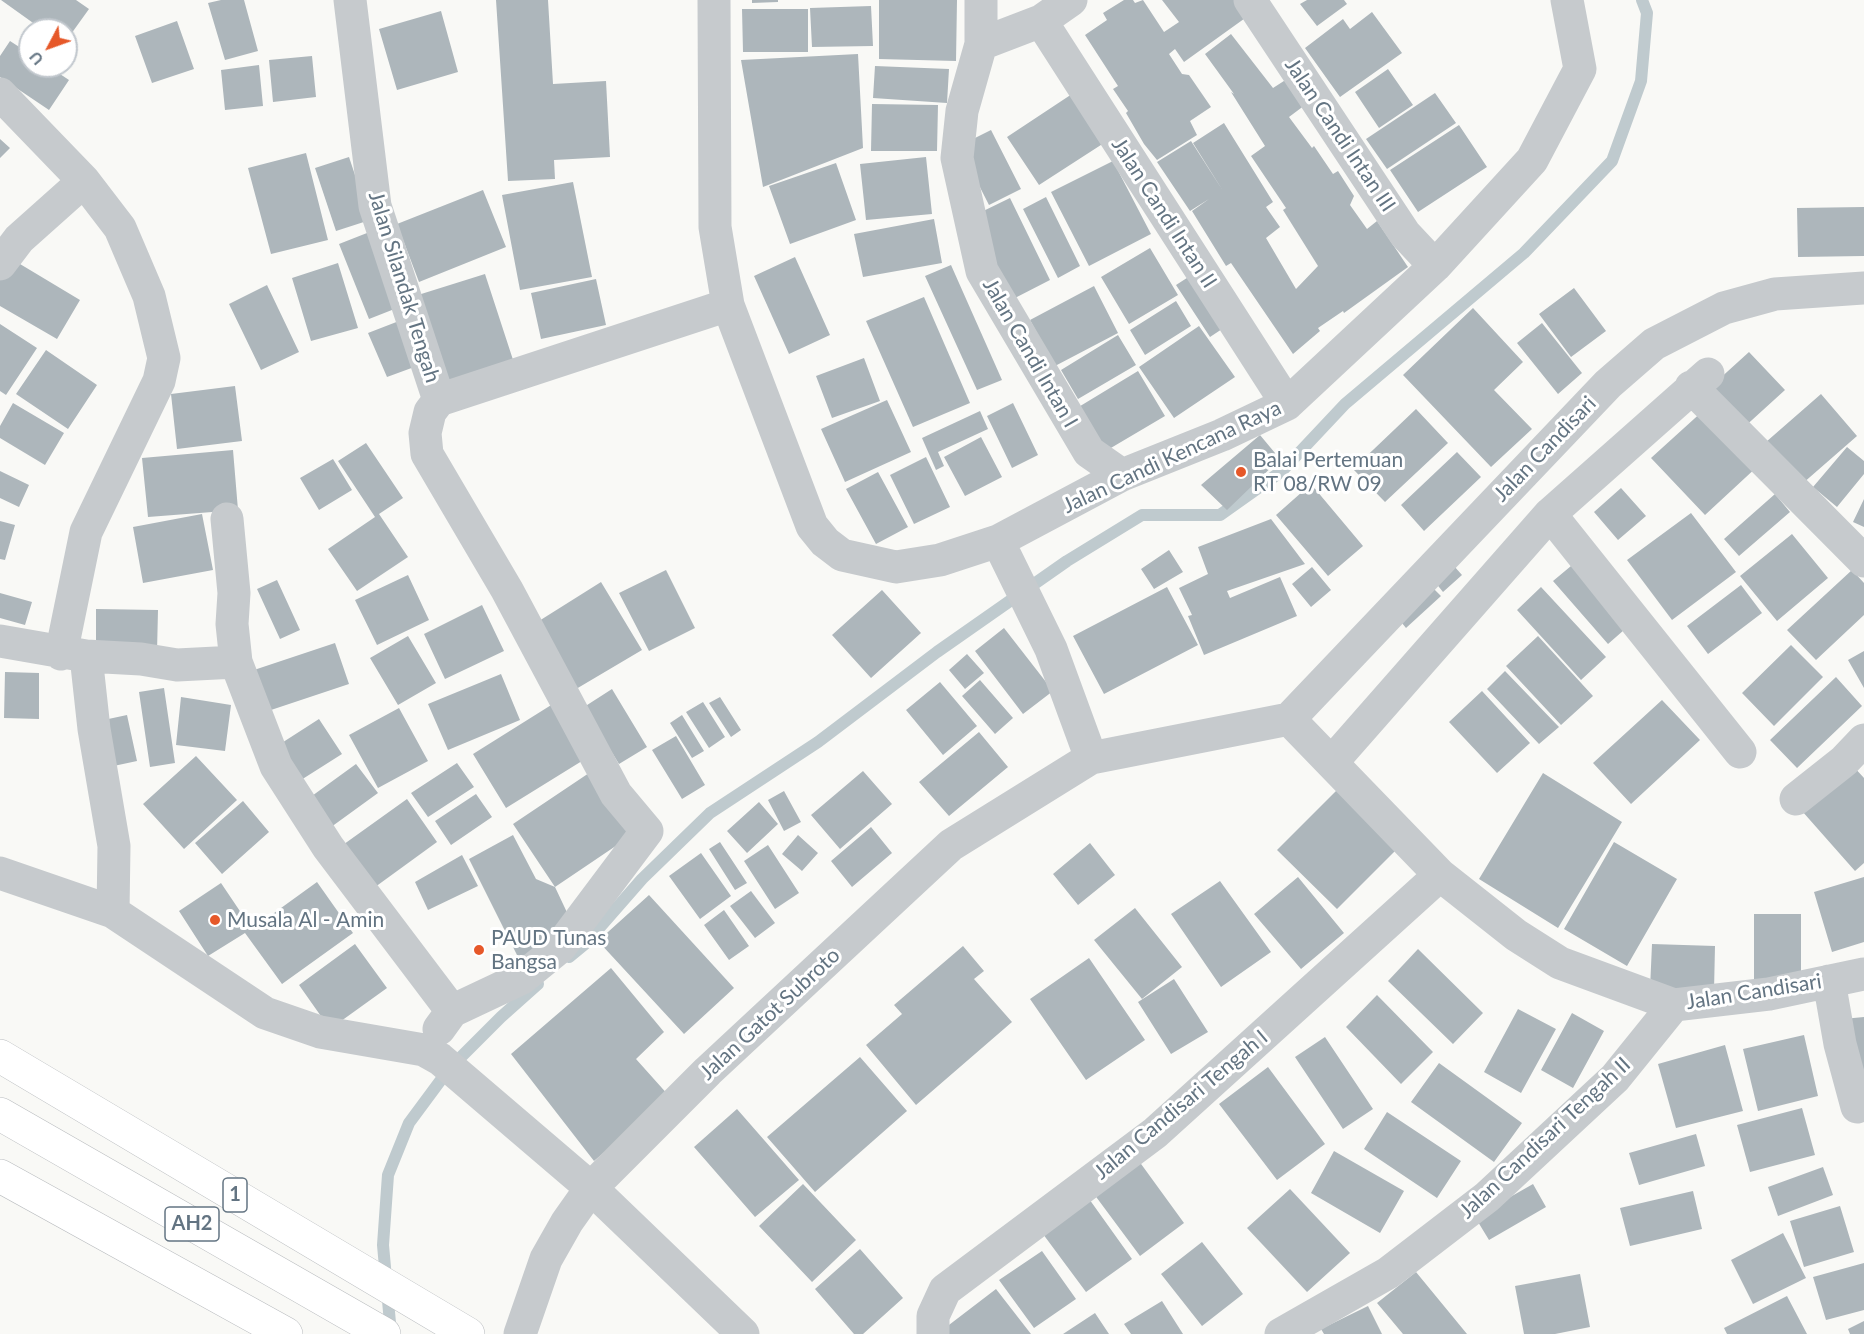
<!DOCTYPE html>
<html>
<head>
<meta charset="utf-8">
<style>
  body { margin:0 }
  #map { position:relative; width:1864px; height:1334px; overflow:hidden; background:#f9f9f6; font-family:Lato,sans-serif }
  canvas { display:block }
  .north { position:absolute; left:18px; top:18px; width:60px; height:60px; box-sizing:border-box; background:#fff; border:2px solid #c1c7cd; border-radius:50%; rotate:229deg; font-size:16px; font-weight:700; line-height:24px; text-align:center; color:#637482 }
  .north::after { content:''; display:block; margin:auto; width:21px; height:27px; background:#e65829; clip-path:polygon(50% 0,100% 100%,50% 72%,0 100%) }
</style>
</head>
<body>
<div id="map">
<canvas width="1864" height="1334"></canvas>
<div class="north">U</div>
</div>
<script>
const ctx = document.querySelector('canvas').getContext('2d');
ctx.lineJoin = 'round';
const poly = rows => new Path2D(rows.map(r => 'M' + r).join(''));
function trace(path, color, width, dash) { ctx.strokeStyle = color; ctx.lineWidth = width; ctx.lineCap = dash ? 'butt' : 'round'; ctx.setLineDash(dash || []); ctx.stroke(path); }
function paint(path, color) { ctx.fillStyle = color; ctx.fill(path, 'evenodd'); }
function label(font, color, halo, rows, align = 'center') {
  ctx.font = font + ' Lato,sans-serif'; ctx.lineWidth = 6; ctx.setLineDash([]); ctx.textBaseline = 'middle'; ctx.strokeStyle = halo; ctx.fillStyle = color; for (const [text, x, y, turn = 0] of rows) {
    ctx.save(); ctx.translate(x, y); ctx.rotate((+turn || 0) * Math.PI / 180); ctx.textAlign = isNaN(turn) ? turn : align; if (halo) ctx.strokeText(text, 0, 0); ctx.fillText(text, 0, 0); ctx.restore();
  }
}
const stream = poly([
  [569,957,586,943,642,879,710,813,818,742,937,652,1067,561,1142,515,1220,515,1282,471,1345,404,1524,253,1612,161,1641,81,1647,13,1642,0],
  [391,1334,383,1245,388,1175,409,1123,449,1069,501,1017,538,984]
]);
const building = poly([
  [1,0,76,0,89,9,66,41,66,30,43,30],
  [221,0,244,0,258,51,225,60,208,3],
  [496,0,548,0,553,84,606,81,610,157,554,160,555,179,508,181],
  [752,0,778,0,778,2,752,3],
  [879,0,957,0,956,61,879,59],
  [1124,0,1133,0,1135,3,1143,0,1164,32,1179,22,1162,0,1237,0,1248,16,1184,62,1175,49,1169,54,1182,74,1189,75,1211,107,1190,121,1197,135,1157,160,1144,144,1126,113,1128,111,1113,89,1118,86,1085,35,1107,20,1103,13],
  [1307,0,1344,0,1347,4,1317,26,1300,4],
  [871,6,873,46,812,47,810,8],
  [742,9,808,9,808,52,743,52],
  [441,11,458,72,397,90,379,29],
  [1372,12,1402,53,1340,97,1305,48,1343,19,1350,29],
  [177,21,194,69,152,83,135,36],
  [1231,34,1273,88,1287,79,1305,105,1289,117,1312,148,1314,146,1333,174,1338,171,1354,196,1350,205,1367,229,1377,221,1408,267,1344,313,1343,311,1318,328,1320,331,1293,354,1231,263,1226,266,1192,211,1209,199,1190,211,1157,162,1191,141,1223,191,1193,143,1224,123,1273,202,1266,207,1280,227,1266,238,1296,289,1318,266,1283,210,1286,208,1251,156,1265,146,1231,92,1234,94,1205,54],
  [10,41,30,54,30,66,48,66,69,80,49,110,0,77,0,56],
  [858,54,863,148,763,187,741,60],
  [312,56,316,97,273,102,269,60],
  [259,65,263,106,225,110,221,70],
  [875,66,949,69,947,103,873,98],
  [1388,69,1413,105,1379,128,1355,92],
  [1435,93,1456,123,1387,169,1366,139],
  [1072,94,1104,143,1039,185,1007,137],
  [872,104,938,105,937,151,871,151],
  [1459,125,1487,167,1418,212,1390,170],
  [991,130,1021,189,989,205,959,146],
  [0,139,10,148,0,158],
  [306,153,328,240,271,254,248,168],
  [349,157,370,220,336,231,315,168],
  [926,157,932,214,866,220,860,164],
  [1113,161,1151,234,1089,266,1051,192],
  [836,163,856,220,790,244,769,186],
  [573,182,592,277,520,290,502,195],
  [483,190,506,247,419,282,397,224],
  [1046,197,1080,266,1058,278,1023,209],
  [1010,198,1050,280,1013,299,973,216],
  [1864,207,1864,256,1798,257,1797,208],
  [934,219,942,263,863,277,854,234],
  [367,233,397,308,369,319,339,244],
  [1150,248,1178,295,1129,324,1101,277],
  [795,257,830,335,789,354,754,276],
  [10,258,80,300,57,339,0,306,0,275],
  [338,263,358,328,311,341,292,278],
  [951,265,1002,380,977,390,925,276],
  [485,274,516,369,449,391,418,295],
  [1190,276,1225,327,1210,337,1176,285],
  [596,279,606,325,541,339,531,293],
  [267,285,299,352,261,370,229,304],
  [1094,286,1118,333,1055,366,1030,320],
  [1574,288,1606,331,1571,357,1539,314],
  [924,297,970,403,913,427,866,321],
  [1176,301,1191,326,1145,355,1130,330],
  [1473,308,1523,362,1494,390,1532,429,1491,467,1403,375],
  [399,321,417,366,387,377,368,333],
  [1542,323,1582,373,1558,394,1517,343],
  [0,324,37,348,6,395,0,391],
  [1199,326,1235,377,1174,418,1139,367],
  [1118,335,1136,365,1078,399,1061,370],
  [46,350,97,385,68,429,16,394],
  [1749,352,1785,390,1741,430,1706,391],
  [864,358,880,401,832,418,816,376],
  [1138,371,1165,416,1099,455,1072,411],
  [235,386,242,441,177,449,171,394],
  [1821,394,1857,436,1802,484,1766,442],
  [887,400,911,452,845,482,821,429],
  [13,403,64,433,45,465,0,438,0,426],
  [1013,403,1038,455,1012,468,987,416],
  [1416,409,1448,443,1385,502,1353,469],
  [1705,409,1759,465,1705,515,1651,458],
  [980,411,988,429,938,452,944,466,936,470,922,438],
  [1260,435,1280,459,1227,510,1201,485],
  [981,437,1002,477,965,496,944,457],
  [366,443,403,498,379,514,408,557,357,591,328,549,375,517,338,461],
  [1847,447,1864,461,1864,474,1837,507,1813,487],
  [233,450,238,510,148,517,142,458],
  [1457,452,1481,477,1424,531,1401,505],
  [926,457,950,507,914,524,890,475],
  [333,459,352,490,319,510,300,478],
  [0,471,29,485,19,507,0,498],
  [878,472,908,527,876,544,846,489],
  [1311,484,1363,546,1328,576,1276,515],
  [1621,488,1646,516,1618,540,1594,512],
  [1775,494,1790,512,1739,556,1724,539],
  [1864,499,1864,527,1853,522],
  [1691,513,1736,572,1672,620,1627,560],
  [202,514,213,570,143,583,133,527],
  [1271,519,1305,564,1227,591,1230,598,1280,577,1297,616,1204,655,1188,616,1192,615,1179,588,1208,574,1198,547],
  [0,521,15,525,5,560,0,559],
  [1792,534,1828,578,1777,621,1740,576],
  [1169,550,1183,572,1154,589,1141,569],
  [1577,561,1632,623,1608,644,1553,581],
  [1454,566,1462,575,1443,592,1435,582],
  [1312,567,1331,590,1311,607,1292,584],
  [666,570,695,628,649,651,619,593],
  [1852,570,1864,583,1864,615,1816,660,1787,630],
  [408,575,429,620,377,645,355,600],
  [277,580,300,630,280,639,257,589],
  [601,582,642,650,571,692,531,626],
  [1430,585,1441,596,1406,628,1397,617],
  [1741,585,1762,613,1708,654,1687,626],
  [1167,587,1198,645,1104,694,1073,636],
  [1541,587,1606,657,1581,680,1517,610],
  [882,590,921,633,871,678,832,635],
  [0,593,32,602,25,625,0,618],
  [482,605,504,651,445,679,424,634],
  [96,609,158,610,157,652,96,647],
  [1004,628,1053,691,1023,714,975,651],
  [408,636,436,683,398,705,370,658],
  [1538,636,1593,696,1561,725,1506,666],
  [335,643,349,684,268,711,254,670],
  [1791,645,1823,677,1774,726,1742,693],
  [1864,651,1864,688,1848,660],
  [967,654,984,673,965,689,949,670],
  [1505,671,1559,727,1539,744,1487,689],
  [5,672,39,673,39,719,4,718],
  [501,674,520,720,448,750,428,704],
  [1836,677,1862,706,1797,768,1770,740],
  [980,680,1013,718,995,734,962,696],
  [940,682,977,726,943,755,906,710],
  [164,688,175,763,150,767,139,692],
  [612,689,647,747,619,764,584,707],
  [1482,691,1530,743,1497,773,1449,722],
  [181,697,231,705,225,751,176,745],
  [720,697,741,730,731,737,709,703],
  [1662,700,1700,740,1631,804,1593,763],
  [556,702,590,756,506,808,473,754],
  [703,702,725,737,709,748,686,712],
  [399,708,428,761,378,788,349,735],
  [127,715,137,761,109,767,99,721],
  [682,715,704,751,692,758,670,723],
  [319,719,342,754,301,780,277,746],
  [979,732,1008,767,949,816,919,782],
  [676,736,705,785,682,799,652,750],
  [196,756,237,800,184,849,143,804],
  [457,763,474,787,428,817,411,793],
  [356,764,378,793,327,830,305,801],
  [1853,766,1864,778,1864,863,1855,871,1802,811],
  [592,771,635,833,555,887,572,923,523,967,469,859,513,835,536,879,555,887,513,824],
  [863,771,892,804,840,849,811,815],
  [1543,773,1622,822,1558,928,1479,879],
  [1337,790,1396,850,1337,909,1277,850],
  [784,791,801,822,784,831,768,800],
  [476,794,492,817,451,845,435,821],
  [407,799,437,842,371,890,340,847],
  [243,801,269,832,222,874,195,843],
  [759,802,778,824,747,853,727,831],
  [871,827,892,853,852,887,831,861],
  [798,835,818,853,802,871,782,854],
  [720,842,747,883,735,890,709,849],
  [1614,842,1677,879,1627,966,1564,929],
  [1090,843,1115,875,1078,905,1053,874],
  [768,845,799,893,775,909,744,861],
  [701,853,731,896,700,919,669,876],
  [462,855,478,886,428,910,415,882],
  [1298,877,1344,933,1301,969,1254,914],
  [1864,877,1864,942,1832,952,1814,892],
  [1220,881,1271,952,1221,987,1171,914],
  [317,882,353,933,282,984,245,933,208,956,179,911,221,883,252,929],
  [751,891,775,923,755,938,730,906],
  [649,895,734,988,684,1034,598,941],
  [1135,908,1182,967,1142,999,1094,940],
  [724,910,749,946,729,960,704,925],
  [1754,914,1801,914,1801,985,1754,985],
  [355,944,387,988,330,1029,299,985],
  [1652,944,1715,946,1714,991,1650,989],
  [963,946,984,971,974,979,1012,1022,916,1105,866,1045,902,1014,894,1005],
  [1418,949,1483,1013,1453,1044,1388,981],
  [1089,958,1145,1040,1086,1080,1030,999],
  [611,968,664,1032,636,1059,670,1097,594,1161,511,1054],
  [1174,979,1208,1032,1171,1054,1138,1002],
  [1377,995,1433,1052,1401,1084,1346,1027],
  [1518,1009,1556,1029,1521,1093,1484,1072],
  [1572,1013,1604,1031,1573,1088,1541,1070],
  [1864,1017,1864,1098,1843,1019],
  [1804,1035,1818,1096,1758,1111,1743,1049],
  [1325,1037,1373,1109,1343,1129,1295,1057],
  [1725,1045,1743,1111,1676,1128,1658,1064],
  [860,1057,907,1111,815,1192,767,1137],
  [1439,1063,1522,1123,1494,1162,1411,1102],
  [1268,1067,1325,1144,1277,1180,1219,1104],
  [1802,1108,1815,1155,1750,1172,1737,1125],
  [737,1109,799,1180,755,1217,694,1147],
  [1387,1112,1461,1161,1437,1198,1364,1149],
  [1696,1134,1705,1166,1639,1185,1629,1153],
  [1334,1151,1404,1191,1380,1233,1311,1193],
  [1136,1157,1184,1223,1140,1256,1091,1190],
  [1823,1167,1833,1195,1778,1216,1768,1187],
  [803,1184,856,1240,812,1282,759,1226],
  [1533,1184,1546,1207,1489,1240,1475,1217],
  [1290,1189,1350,1253,1307,1292,1247,1228],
  [1693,1191,1702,1229,1630,1246,1620,1208],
  [1087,1196,1132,1259,1086,1292,1040,1230],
  [1840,1206,1854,1252,1804,1267,1790,1221],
  [1783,1233,1806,1278,1753,1304,1731,1260],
  [1202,1242,1243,1294,1202,1326,1161,1274],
  [860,1249,903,1298,863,1334,854,1334,815,1289],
  [1042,1251,1076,1299,1034,1328,999,1280],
  [1864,1263,1864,1310,1826,1320,1813,1277],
  [1416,1272,1467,1334,1403,1334,1377,1303],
  [1580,1274,1590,1327,1555,1334,1524,1334,1515,1286],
  [996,1289,1031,1334,949,1334,945,1328],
  [1787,1296,1807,1334,1727,1334,1724,1328],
  [1162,1301,1183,1334,1131,1334,1124,1324],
  [1368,1306,1382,1334,1324,1334,1321,1329],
  [1095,1313,1109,1334,1063,1334],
  [1864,1321,1864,1334,1850,1334,1848,1329]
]);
const minor = poly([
  [350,0,375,206,439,400],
  [714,0,715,227,728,305,812,526,825,542,842,555,896,567,940,560,998,541],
  [981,0,981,44,962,111,957,158,982,271,1089,452,1122,475],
  [1250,0,1405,234,1435,266],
  [1041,21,1287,404],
  [981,44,1041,21,1071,0],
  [0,94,84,181,120,228,149,296,164,358,159,381,86,532,61,654],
  [0,264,19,239,84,181],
  [1691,387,1864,561],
  [439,400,430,412,425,433,427,454,507,590,616,794,647,831,560,947,522,978,452,1011],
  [439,400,728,305],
  [1550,514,1740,752],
  [227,519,234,593,232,624,236,662,276,766,328,847,452,1011,439,1029],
  [0,641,86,656,141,659,177,665,236,662],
  [86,656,94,729,114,846,113,912],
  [1289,719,1440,875,1516,935,1560,963,1674,1005,1769,994,1864,974],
  [1091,758,1051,649,998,541,1122,475,1222,435,1287,404,1435,266,1532,160,1580,69,1567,0],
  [1332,762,1550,514,1708,374],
  [1796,799,1844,761,1864,740],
  [0,873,113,912,265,1013,320,1032,424,1050,440,1059,591,1188,743,1334],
  [1829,981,1840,1044,1857,1107],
  [520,1334,546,1259,567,1222,591,1188,708,1071,951,845,1091,758,1289,719,1608,384,1654,344,1724,308,1775,294,1864,288],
  [933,1334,933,1316,945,1290,1155,1133,1440,875],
  [1281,1334,1388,1273,1487,1197,1615,1078,1674,1005]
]);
const highway = poly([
  [0,1056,468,1334],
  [0,1114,384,1334],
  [0,1176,286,1334]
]);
const markers = [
  [1241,472,6,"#e65829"],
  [215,920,6,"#e65829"],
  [479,950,6,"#e65829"]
];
const shields = [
  [235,1195,24],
  [192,1224,54]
];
const shieldNames = [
  ["1",235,1195],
  ["AH2",192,1224]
];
const streetNames = [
  ["Jalan Candi Intan III",1340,135,56],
  ["Jalan Candi Intan II",1164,213,57],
  ["Jalan Silandak Tengah",404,287,73],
  ["Jalan Candi Intan I",1030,353,60],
  ["Jalan Candisari",1545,449,-46],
  ["Jalan Candi Kencana Raya",1172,457,-25],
  ["Jalan Candisari",1754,992,-9],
  ["Jalan Gatot Subroto",770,1014,-43],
  ["Jalan Candisari Tengah I",1181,1105,-40],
  ["Jalan Candisari Tengah II",1545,1138,-43]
];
const poiNames = [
  ["Balai Pertemuan",1253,460],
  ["RT 08/RW 09",1253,484],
  ["Musala Al - Amin",227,920],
  ["PAUD Tunas",491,938],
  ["Bangsa",491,962]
];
trace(stream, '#bfcace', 12);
paint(building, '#adb6bb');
trace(highway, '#b9bcbf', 34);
trace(minor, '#c6cacd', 33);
trace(highway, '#fff', 33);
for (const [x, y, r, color] of markers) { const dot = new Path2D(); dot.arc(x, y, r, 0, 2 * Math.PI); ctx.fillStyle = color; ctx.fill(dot); trace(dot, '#fff', 2); }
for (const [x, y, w] of shields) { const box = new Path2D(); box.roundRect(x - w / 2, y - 17, w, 34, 4.5); ctx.fillStyle = '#fff'; ctx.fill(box); trace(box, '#637482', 1.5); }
label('bold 20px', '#637482', null, shieldNames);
label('21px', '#637482', '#fff', streetNames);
label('21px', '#637482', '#fff', poiNames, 'left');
</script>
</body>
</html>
